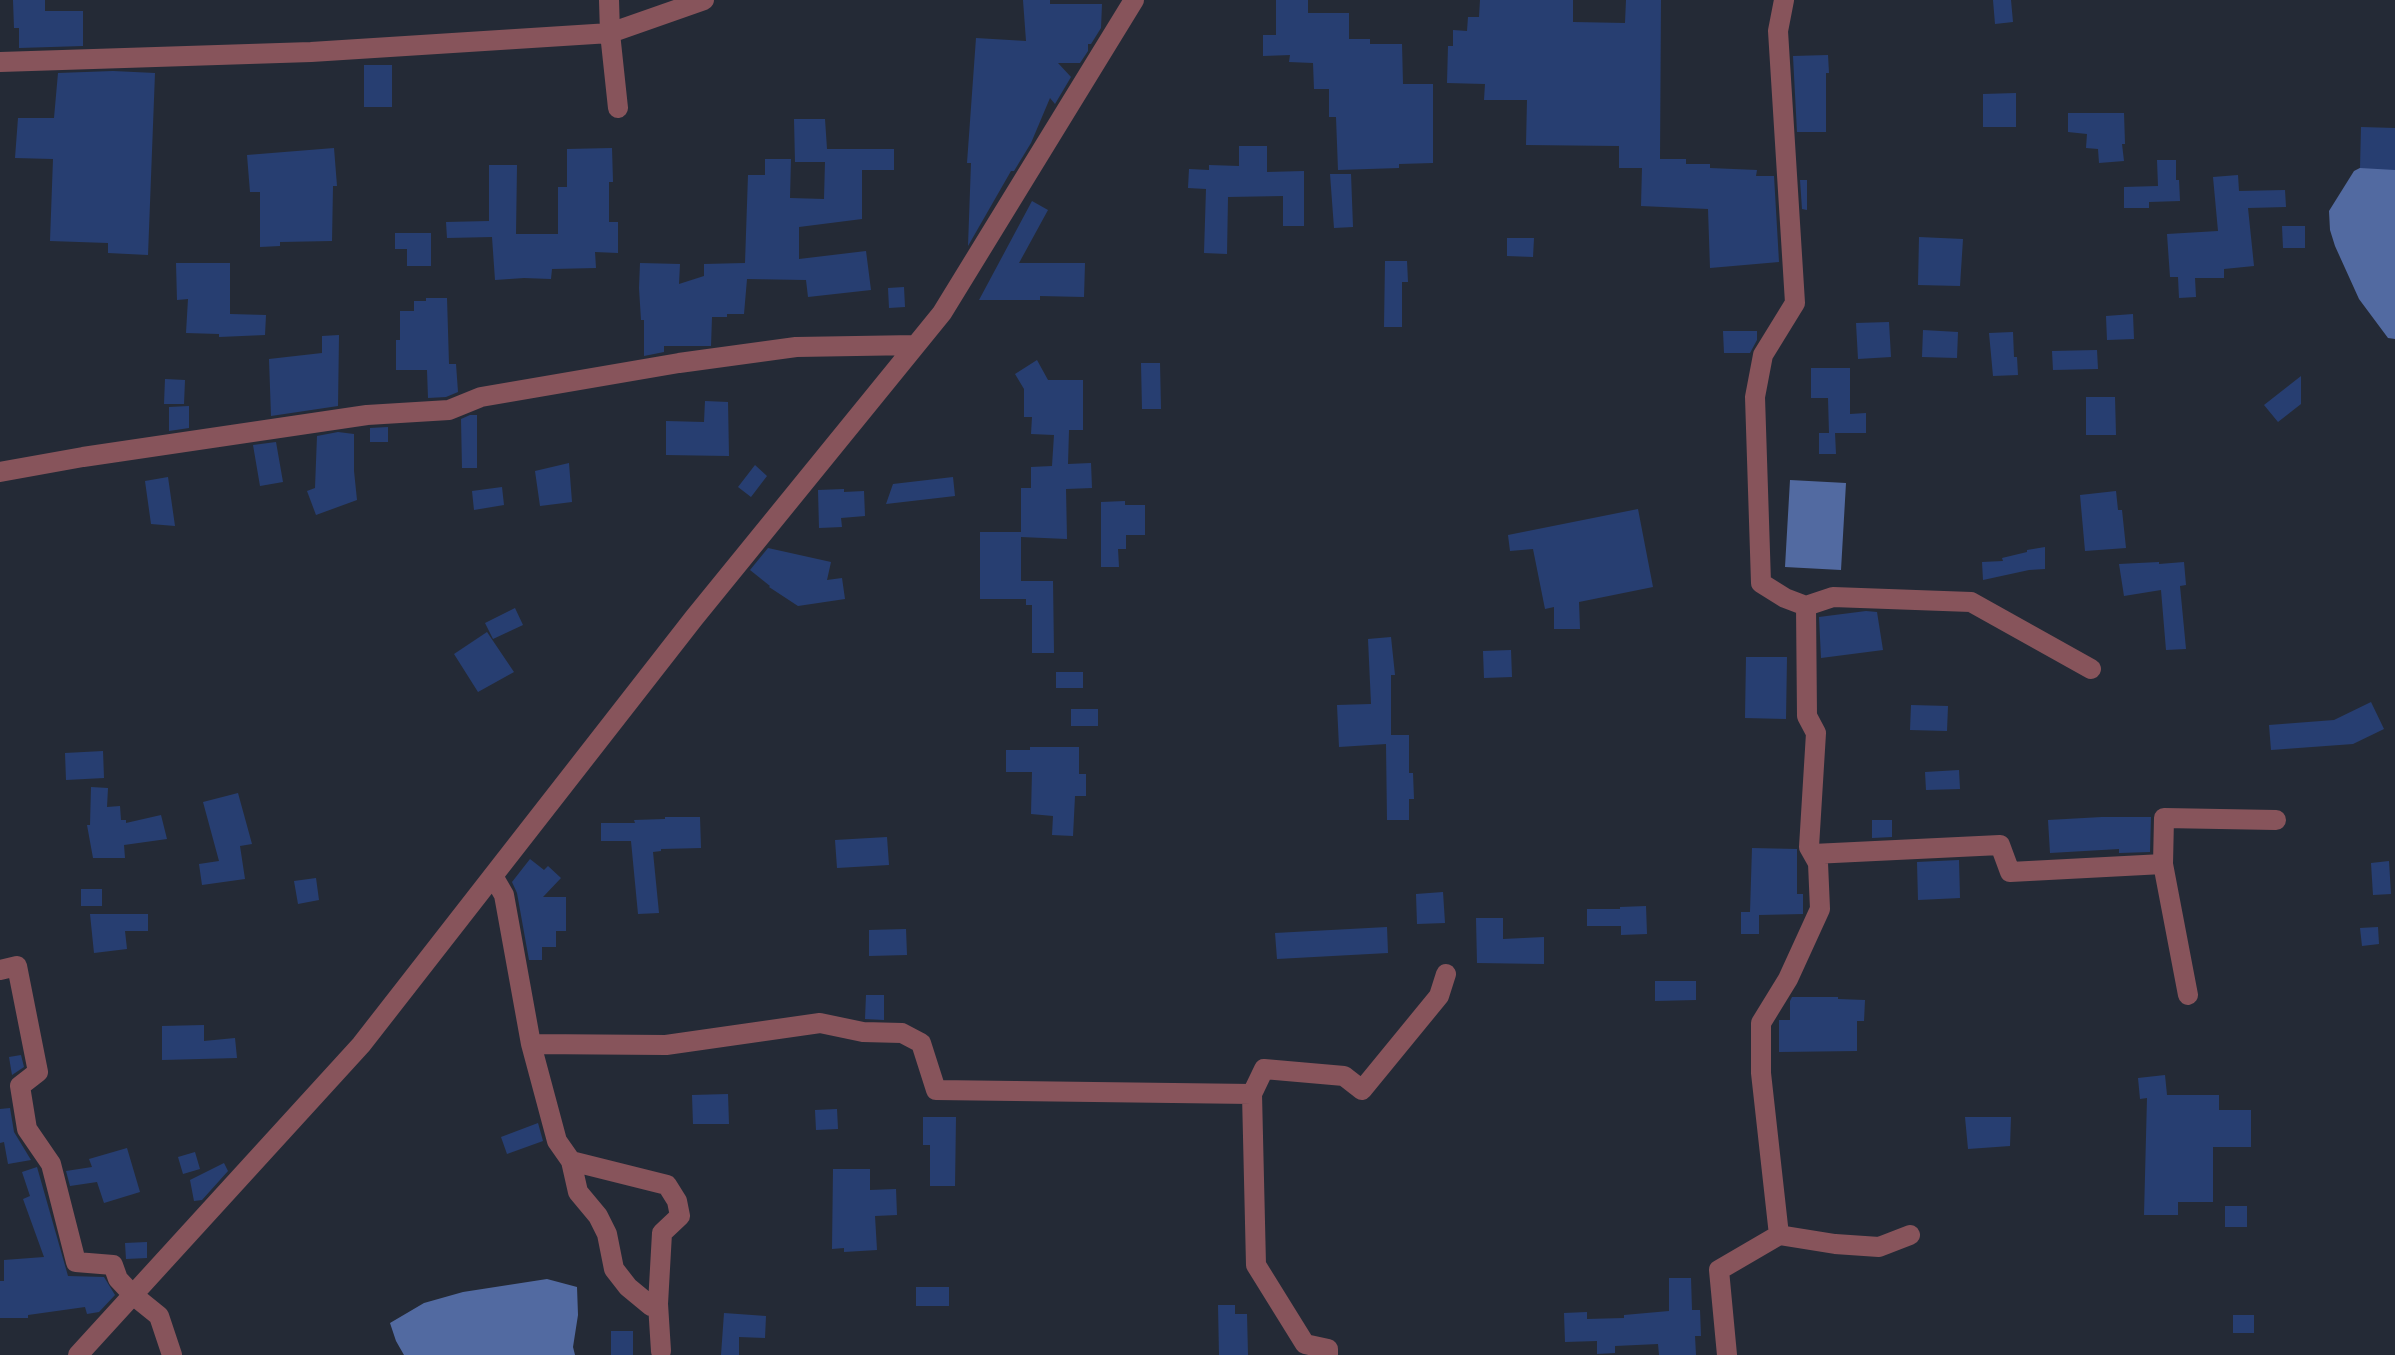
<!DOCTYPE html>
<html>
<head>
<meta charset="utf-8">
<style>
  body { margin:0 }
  canvas { display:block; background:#242a36 }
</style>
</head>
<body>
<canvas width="2395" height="1355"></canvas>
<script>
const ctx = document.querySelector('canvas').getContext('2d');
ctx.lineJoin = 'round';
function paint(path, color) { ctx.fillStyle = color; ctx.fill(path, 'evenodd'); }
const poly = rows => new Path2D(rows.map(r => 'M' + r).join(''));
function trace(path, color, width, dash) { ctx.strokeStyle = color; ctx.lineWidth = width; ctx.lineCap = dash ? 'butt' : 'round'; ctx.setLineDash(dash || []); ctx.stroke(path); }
const water = poly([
  [2389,153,2395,153,2395,339,2388,338,2359,299,2335,246,2330,230,2329,211,2354,171],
  [1790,480,1846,483,1841,570,1785,567],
  [547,1279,577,1287,578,1315,573,1347,575,1355,404,1355,396,1341,390,1323,424,1303,463,1292]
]);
const building = poly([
  [13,0,45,0,45,11,83,11,83,46,19,48,19,28,14,28],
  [1023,0,1050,0,1050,4,1102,4,1101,28,1091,44,1088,44,1088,51,1080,63,1058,63,1071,77,1055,104,1050,98,1031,143,1014,171,1011,171,968,246,971,163,967,163,976,38,1026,41],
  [1276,0,1308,0,1308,13,1349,13,1349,39,1370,39,1370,44,1402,44,1403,84,1433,84,1433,163,1399,164,1399,168,1338,170,1336,117,1329,117,1329,89,1314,89,1313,63,1289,62,1290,55,1263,56,1263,35,1276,35],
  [1480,0,1573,0,1573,22,1625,23,1626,0,1661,0,1660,159,1686,159,1686,164,1710,164,1710,168,1757,170,1756,176,1774,176,1779,262,1710,268,1708,209,1641,206,1642,168,1619,168,1619,146,1526,145,1527,100,1484,100,1485,84,1447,83,1448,46,1453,46,1453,30,1467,31,1468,17,1479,17],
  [1993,0,2011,0,2013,22,1995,24],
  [1828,55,1829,73,1826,73,1826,132,1797,132,1793,56],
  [364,65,392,65,392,107,364,107],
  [113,71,155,73,148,255,108,253,108,243,50,241,53,159,15,158,18,118,54,118,58,73],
  [2016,93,2016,127,1983,127,1983,94],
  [2068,113,2124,113,2125,144,2122,144,2124,161,2099,163,2098,149,2086,148,2087,134,2068,132],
  [794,119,825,119,827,149,894,149,894,170,862,170,862,219,799,227,799,259,866,251,871,290,808,297,806,280,747,279,744,314,727,314,727,317,712,317,711,346,664,346,664,352,644,356,644,320,641,320,639,288,640,263,680,264,679,284,704,276,704,264,745,263,748,175,765,175,765,159,791,159,790,198,824,199,825,162,795,162],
  [2361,127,2395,128,2395,170,2360,168],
  [1239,146,1267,146,1267,172,1304,171,1304,226,1283,226,1283,196,1228,197,1227,254,1204,253,1206,189,1188,188,1189,169,1209,170,1209,165,1239,166],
  [334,148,337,186,333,186,332,241,280,242,280,246,260,247,260,192,250,192,247,155],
  [612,148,613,182,609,182,609,222,618,222,618,253,595,252,596,268,552,269,551,279,524,278,495,280,492,237,447,238,446,222,489,221,489,165,517,165,516,234,558,234,558,187,567,187,567,149],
  [2157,160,2176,160,2176,180,2179,180,2180,201,2149,202,2149,208,2124,208,2124,187,2158,186],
  [1330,174,1351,174,1353,227,1334,228],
  [2238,175,2239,191,2285,190,2286,207,2248,208,2254,266,2224,269,2224,278,2195,278,2196,297,2179,298,2178,277,2170,277,2167,234,2218,231,2213,177],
  [1800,180,1807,180,1807,210,1802,209],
  [1032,201,1048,210,1019,263,1085,263,1084,297,1040,296,1040,300,979,300],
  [2282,226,2305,226,2305,248,2283,248],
  [395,233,431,233,431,266,407,266,407,249,395,249],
  [1919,237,1963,239,1960,286,1918,285],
  [1507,238,1534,238,1533,257,1507,256],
  [1385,261,1407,261,1408,282,1402,282,1402,327,1384,327],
  [176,263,230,263,230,314,266,315,265,335,219,337,219,334,186,333,188,299,177,300],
  [904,287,905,307,889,308,888,288],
  [426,298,447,298,449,364,456,364,458,392,446,397,428,398,427,370,396,370,396,340,400,340,400,311,414,311,414,301,426,301],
  [2133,314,2134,339,2107,340,2106,316],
  [1889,322,1891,357,1858,359,1856,323],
  [1923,330,1958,332,1957,358,1922,357],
  [1723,331,1757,331,1757,340,1750,353,1724,353],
  [2013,332,2014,357,2017,357,2018,375,1993,376,1989,333],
  [339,335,338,406,271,416,269,359,322,353,322,336],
  [2097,350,2098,369,2053,370,2052,351],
  [1037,360,1048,380,1083,380,1083,430,1069,430,1068,464,1091,463,1092,488,1066,489,1067,539,1021,537,1021,581,1053,581,1054,653,1032,653,1032,605,1026,605,1026,599,980,599,980,532,1021,532,1021,488,1031,488,1031,467,1052,466,1054,435,1031,434,1032,417,1024,417,1024,389,1015,374],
  [1141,363,1160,363,1161,409,1142,409],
  [1811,368,1850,368,1850,414,1866,413,1866,433,1829,433,1828,398,1811,398],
  [2301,376,2301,404,2278,422,2264,405],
  [165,379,185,380,184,404,164,404],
  [2086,397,2115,397,2116,435,2086,435],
  [705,401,728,402,729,456,666,455,666,421,704,422],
  [189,406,189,428,169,431,169,407],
  [470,415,477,415,477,468,462,468,461,419],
  [388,427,388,442,370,442,370,428],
  [338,432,354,434,354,471,357,500,316,515,307,491,315,488,317,436],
  [1819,433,1835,433,1836,454,1819,454],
  [276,442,283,482,260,486,253,445],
  [569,463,572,502,540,506,535,471],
  [755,465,767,476,751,497,738,487],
  [168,477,175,526,151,524,145,481],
  [953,477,955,496,886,504,893,484],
  [502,487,504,505,474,510,472,491],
  [844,489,844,492,864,491,865,516,841,518,842,527,819,528,818,490],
  [2116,491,2118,510,2122,510,2126,548,2085,551,2080,495],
  [1125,501,1125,505,1145,505,1145,535,1126,535,1126,549,1118,549,1119,567,1101,567,1101,502],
  [1638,509,1653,587,1579,602,1580,629,1554,629,1554,607,1545,609,1533,549,1510,551,1508,535],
  [2045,547,2045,569,2029,570,1983,580,1982,562,2003,561,2002,558,2027,552,2027,550],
  [768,548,831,562,827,580,842,578,845,599,798,606,769,587,770,586,750,570],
  [2159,562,2159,564,2184,562,2186,585,2180,586,2186,649,2166,650,2161,590,2124,596,2119,564],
  [515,608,523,625,493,639,485,623],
  [1866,611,1877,612,1883,650,1821,658,1819,617],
  [487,632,514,672,478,692,454,654],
  [1391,637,1395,675,1391,675,1391,735,1409,735,1409,773,1413,773,1414,799,1409,799,1409,820,1387,820,1386,744,1339,747,1337,705,1371,704,1368,639],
  [1511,650,1512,677,1484,678,1483,651],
  [1746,657,1787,657,1786,719,1745,718],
  [1056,672,1083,672,1083,688,1056,688],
  [2371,702,2384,729,2353,744,2271,750,2269,725,2334,720],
  [1911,705,1948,706,1947,731,1910,730],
  [1071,709,1098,709,1098,726,1071,726],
  [1030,747,1079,747,1079,774,1086,774,1086,796,1075,796,1073,836,1052,835,1053,816,1031,814,1032,772,1006,772,1006,750,1030,750],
  [103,751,104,778,66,780,65,753],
  [1959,770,1960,789,1926,790,1925,772],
  [91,787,108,788,107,807,120,806,121,820,126,820,126,823,161,815,167,839,124,845,125,858,93,858,87,825,90,825],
  [238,793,252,844,240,846,245,879,202,885,199,864,219,861,203,802],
  [665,817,700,817,701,848,661,849,661,851,653,852,659,913,638,914,631,841,601,841,601,823,635,823,634,820,665,819],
  [2102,817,2151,817,2150,852,2119,853,2119,849,2050,853,2048,820],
  [1872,820,1892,820,1892,837,1872,838],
  [887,837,889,865,837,868,835,840],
  [1752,848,1797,849,1797,894,1803,894,1803,914,1759,915,1759,934,1741,934,1741,912,1750,912],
  [530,859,544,870,548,866,561,878,543,897,566,897,566,931,556,931,556,947,542,947,542,960,529,960,517,893,512,882],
  [1959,860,1960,898,1918,900,1917,862],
  [2389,861,2391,894,2373,895,2371,863],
  [316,878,319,900,298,904,294,881],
  [81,889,102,889,102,906,81,906],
  [1443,892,1445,923,1417,924,1416,894],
  [1646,906,1647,934,1621,935,1621,926,1587,926,1587,909,1620,909,1620,907],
  [90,914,148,914,148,931,125,931,127,949,94,953],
  [1476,918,1503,918,1503,939,1544,937,1544,964,1477,963],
  [1387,927,1388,953,1277,959,1275,933],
  [2378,927,2379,944,2362,946,2360,928],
  [906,929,907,955,869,956,869,930],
  [1655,981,1696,981,1696,1000,1655,1001],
  [866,995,884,995,884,1020,865,1019],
  [1792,997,1838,997,1838,999,1865,1000,1864,1021,1857,1021,1857,1051,1779,1052,1779,1020,1790,1020,1790,1001],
  [204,1025,204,1041,235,1038,237,1058,162,1060,162,1026],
  [21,1055,24,1067,12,1075,9,1057],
  [2165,1075,2167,1095,2219,1095,2219,1110,2251,1110,2251,1147,2213,1147,2213,1202,2178,1202,2178,1215,2144,1215,2147,1098,2140,1099,2138,1078],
  [728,1094,729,1124,693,1124,692,1095],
  [10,1108,14,1132,31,1160,8,1164,4,1142,0,1143,0,1109],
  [837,1109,838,1129,816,1130,815,1110],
  [923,1117,956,1117,955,1186,930,1186,930,1145,923,1145],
  [1965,1117,2011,1117,2010,1146,1968,1149],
  [538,1123,543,1141,507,1154,501,1137],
  [127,1148,140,1192,104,1203,97,1182,70,1186,66,1171,92,1167,89,1159],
  [195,1152,200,1169,183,1174,178,1157],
  [224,1163,228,1171,202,1200,194,1201,190,1180],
  [37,1167,68,1276,104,1277,115,1295,99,1312,87,1314,85,1307,28,1315,28,1318,0,1318,0,1281,4,1281,4,1260,44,1257,23,1199,30,1196,22,1172],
  [833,1169,870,1169,870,1190,896,1189,897,1215,875,1216,877,1250,844,1252,844,1248,832,1249],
  [2225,1206,2247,1206,2247,1227,2225,1227],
  [147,1242,147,1258,126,1259,125,1243],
  [1669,1278,1691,1278,1692,1310,1700,1310,1701,1336,1695,1336,1696,1355,1659,1355,1658,1344,1615,1346,1615,1353,1597,1354,1597,1341,1565,1342,1564,1313,1587,1312,1587,1319,1624,1318,1624,1315,1669,1311],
  [916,1287,949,1287,949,1306,916,1306],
  [1218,1305,1235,1305,1235,1314,1247,1314,1248,1355,1219,1355],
  [724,1313,766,1316,765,1338,739,1337,739,1355,721,1355],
  [2233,1315,2254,1315,2254,1333,2233,1333],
  [611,1331,633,1331,633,1355,611,1355]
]);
const minor = poly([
  [609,0,610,33,618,108],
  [0,62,311,52,610,33,704,0],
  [0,472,83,457,367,415,449,410,481,397,679,363,796,347,916,345],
  [1806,606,1833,597,1971,602,2091,669],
  [1813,854,2000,845,2010,872,2163,864,2164,818,2276,820],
  [2163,864,2188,995],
  [493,876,504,895,531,1044,666,1045,820,1023,863,1032,902,1033,921,1043,936,1090,1252,1094,1264,1069,1344,1076,1362,1090,1439,996,1446,974],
  [0,970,17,966,38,1072,20,1086,27,1129,51,1164,76,1262,113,1265,118,1279,133,1295,159,1316,172,1355],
  [531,1044,557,1141,571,1161,667,1185,677,1201,680,1216,662,1233,658,1304,661,1351],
  [1252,1094,1256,1265,1305,1344,1328,1349,1328,1355],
  [571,1161,578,1192,598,1216,607,1234,614,1269,628,1287,651,1306,658,1304],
  [1779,1235,1835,1244,1879,1247,1910,1235],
  [78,1355,361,1045,694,618,942,313,1134,0],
  [1727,1355,1719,1270,1779,1235,1761,1073,1761,1023,1788,979,1820,909,1818,863,1809,847,1816,733,1807,716,1806,606,1785,598,1761,583,1755,397,1763,355,1795,303,1778,31,1784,0]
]);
paint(water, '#526aa1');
paint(building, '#273e71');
trace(minor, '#87545b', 20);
</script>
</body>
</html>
